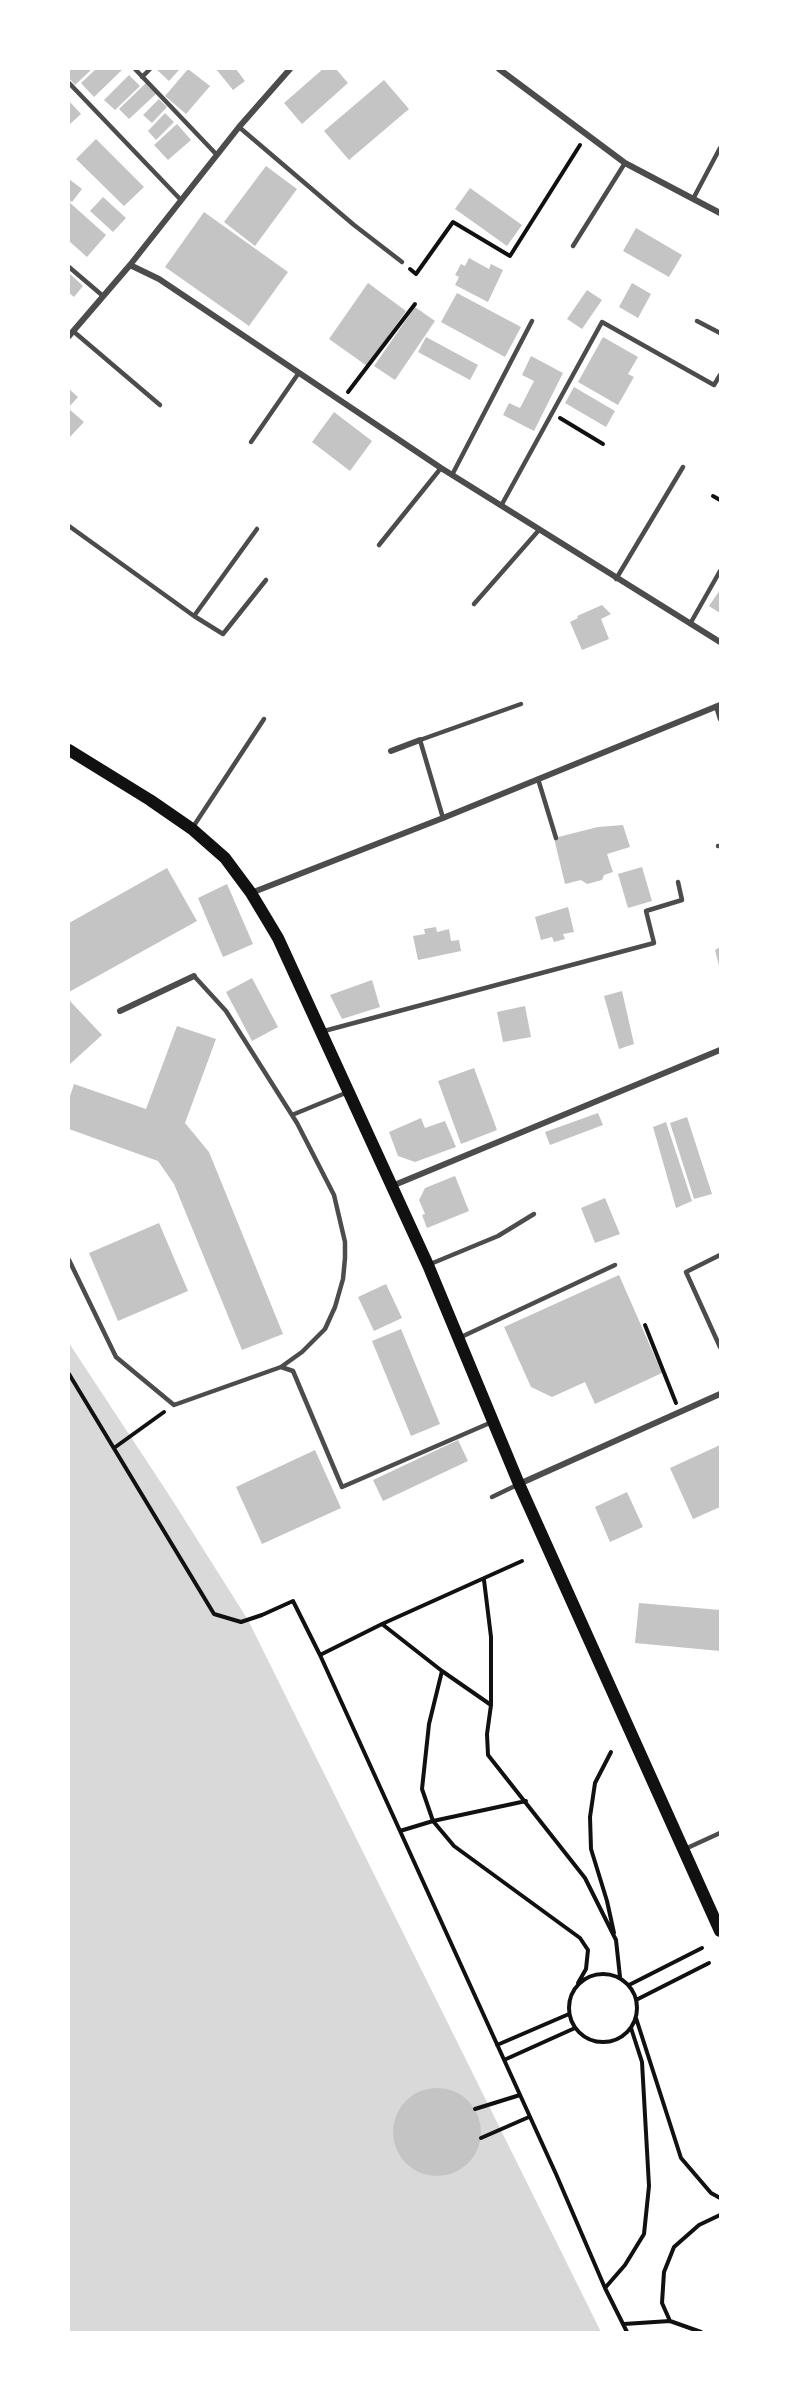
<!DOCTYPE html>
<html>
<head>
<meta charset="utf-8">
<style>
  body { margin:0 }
  #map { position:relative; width:789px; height:2401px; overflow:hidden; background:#fff; font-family:Roboto,sans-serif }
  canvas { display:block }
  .frame { position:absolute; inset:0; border:70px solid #fff; pointer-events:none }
</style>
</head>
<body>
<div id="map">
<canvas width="789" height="2401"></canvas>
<div class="frame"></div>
</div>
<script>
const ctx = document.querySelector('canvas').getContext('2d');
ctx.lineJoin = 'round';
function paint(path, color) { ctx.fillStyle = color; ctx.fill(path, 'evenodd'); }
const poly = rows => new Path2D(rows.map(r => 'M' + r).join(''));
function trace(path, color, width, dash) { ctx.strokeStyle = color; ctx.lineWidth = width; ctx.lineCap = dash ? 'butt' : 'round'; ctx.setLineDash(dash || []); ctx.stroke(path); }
const water = poly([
  [69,1343,171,1498,248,1620,601,2332,69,2332]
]);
const building = poly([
  [69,69,92,69,75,85,69,78],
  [96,69,123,69,94,97,81,83],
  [156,69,180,69,169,81],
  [188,69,210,86,186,114,165,96],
  [216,69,236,69,245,81,233,90],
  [323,69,336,69,348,83,302,124,284,103],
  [129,75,140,86,115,110,104,100],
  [384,80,409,109,349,160,324,131],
  [146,83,156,94,129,119,119,109],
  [159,99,167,107,152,123,143,115],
  [69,101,81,114,69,125],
  [165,113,174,122,156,140,148,131],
  [177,124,191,140,168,160,154,145],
  [96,139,144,187,124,206,76,159],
  [266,166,297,189,255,246,224,222],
  [69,179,82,189,72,202,69,200],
  [470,188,522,225,507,246,455,209],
  [103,197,126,218,113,232,90,211],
  [69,202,106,235,87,257,69,241],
  [204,212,288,272,249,326,165,267],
  [636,228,682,255,669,277,623,251],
  [469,258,489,269,491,264,503,270,488,302,455,285,459,277,455,275,461,264,465,266],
  [69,273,83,286,74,297,69,293],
  [368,283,406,311,367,366,329,339],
  [632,283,651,294,638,318,619,307],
  [587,290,602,300,582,329,567,319],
  [457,293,521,327,505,357,441,322],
  [415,307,435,321,395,380,374,366],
  [426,337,478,365,470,380,418,352],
  [603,337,638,357,628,374,634,377,618,405,578,382],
  [531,356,563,373,534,431,503,415,509,403,520,408,534,381,522,375],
  [574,387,615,411,606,427,565,403],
  [69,389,78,397,69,407],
  [69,409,84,422,69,438],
  [334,412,372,441,350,471,312,442],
  [720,590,720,613,709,606],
  [602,605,611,614,601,619,609,639,582,650,570,622,578,618,577,616],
  [623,825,630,847,607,854,613,872,604,875,602,880,587,884,581,880,565,884,554,838,598,827],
  [642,867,652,901,628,908,618,874],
  [167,868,197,921,69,992,69,923],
  [227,884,253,944,223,957,198,898],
  [568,907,574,932,563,934,565,939,554,942,552,937,541,940,535,917],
  [436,927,437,932,449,929,451,941,459,940,461,951,418,960,413,936,425,934,424,929],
  [720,947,720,966,719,966,715,950],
  [252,978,278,1027,252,1041,226,992],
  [372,980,380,1007,342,1019,330,995],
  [622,991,634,1044,619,1049,604,996],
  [70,1001,102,1035,69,1065,69,1002],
  [525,1006,531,1037,503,1042,497,1012],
  [177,1026,216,1039,185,1123,209,1152,283,1334,242,1350,174,1184,158,1161,69,1129,69,1099,74,1084,146,1109],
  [474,1068,497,1130,461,1144,438,1081],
  [598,1113,603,1125,550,1145,545,1132],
  [687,1117,712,1194,694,1199,670,1123],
  [421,1118,425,1128,445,1121,456,1147,415,1162,398,1156,389,1132],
  [666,1122,692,1201,676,1208,653,1127],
  [455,1176,469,1211,427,1228,422,1215,425,1214,419,1200,425,1188],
  [605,1198,620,1234,595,1243,581,1208],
  [159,1223,188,1291,118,1321,89,1253],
  [619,1275,662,1373,595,1404,585,1382,552,1397,531,1387,504,1327],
  [386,1284,402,1318,374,1331,358,1297],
  [401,1329,440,1424,411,1436,372,1341],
  [458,1440,468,1461,383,1501,373,1480],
  [720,1445,720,1507,693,1519,670,1468],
  [315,1450,341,1508,262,1544,236,1487],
  [627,1492,643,1527,610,1542,595,1507],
  [639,1603,720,1610,720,1651,635,1643],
  '393 2132a44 44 0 1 1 88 0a44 44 0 1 1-88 0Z'
]);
const path = poly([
  [410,269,416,274,453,222,510,256,580,145],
  [348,392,415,304],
  [560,418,603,444],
  [713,496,720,500],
  [645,1325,676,1403],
  [69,1374,214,1614,241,1622,262,1615,293,1601,320,1655,556,2174,605,2288,627,2332],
  [114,1448,164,1412],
  [484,1580,491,1637,491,1705,487,1734,488,1755,585,1878,616,1940,620,1977],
  [382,1624,522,1561],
  [320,1655,382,1624,442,1671,491,1705],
  [442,1671,429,1724,422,1789,433,1821,454,1846,580,1938,588,1950,586,1969,578,1983],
  [611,1752,595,1783,590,1817,591,1849,607,1901,614,1933],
  [400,1831,433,1821,526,1801],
  '569 2008a34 34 0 1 1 68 0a34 34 0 1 1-68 0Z',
  [629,1985,702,1948],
  [636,2000,709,1963],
  [636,2018,681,2158,711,2193,720,2198],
  [497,2045,569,2014],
  [504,2060,575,2028],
  [475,2109,520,2095],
  [481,2138,529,2117],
  [605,2288,625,2265,644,2234,649,2186,642,2062,631,2028],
  [670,2321,662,2303,664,2272,674,2247,699,2225,720,2215],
  [624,2324,670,2321,701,2332]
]);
const service = poly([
  [135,69,216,154],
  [142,77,150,69],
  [69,83,180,199],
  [239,127,354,225,402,262],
  [693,199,720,148],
  [573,246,625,163],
  [69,267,103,296],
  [697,321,720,333],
  [73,331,160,405],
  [251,442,298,374],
  [452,475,532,321],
  [501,506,602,322,714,385,720,375],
  [69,526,194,616,223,634,266,580],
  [379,545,441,468],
  [616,579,683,467],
  [474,604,539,530],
  [194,616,257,529],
  [690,624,720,571],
  [716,706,720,719],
  [538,779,556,838],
  [443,818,420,740,521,704],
  [193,827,264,719],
  [718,846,720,846],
  [324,1031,654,943,646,911,682,900,678,882],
  [292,1115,348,1092],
  [720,1255,686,1272,720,1347],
  [69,1260,116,1357,174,1405,281,1367,302,1352,325,1329,335,1307,343,1279,345,1258,345,1242,334,1195,297,1123,226,1011,194,976],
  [428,1265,498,1236,534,1214],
  [459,1338,615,1265],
  [281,1367,293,1371,342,1487,492,1422],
  [492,1497,519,1484],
  [685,1849,720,1833]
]);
const minor = poly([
  [499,69,625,163,720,213],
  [130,265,159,279,441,468,720,642],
  [69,336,130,265,239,127,290,69],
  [391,751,420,740],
  [251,893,443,818,720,705],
  [120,1011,194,976],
  [392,1186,720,1050],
  [519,1484,720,1394]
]);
const secondary = poly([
  [69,750,150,800,192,829,225,858,251,893,278,938,428,1265,519,1484,720,1931]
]);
paint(water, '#d9d9d9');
paint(building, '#c4c4c4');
trace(path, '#111', 4);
trace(service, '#4c4c4c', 4.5);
trace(minor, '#4c4c4c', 6);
trace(secondary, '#111', 12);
</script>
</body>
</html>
